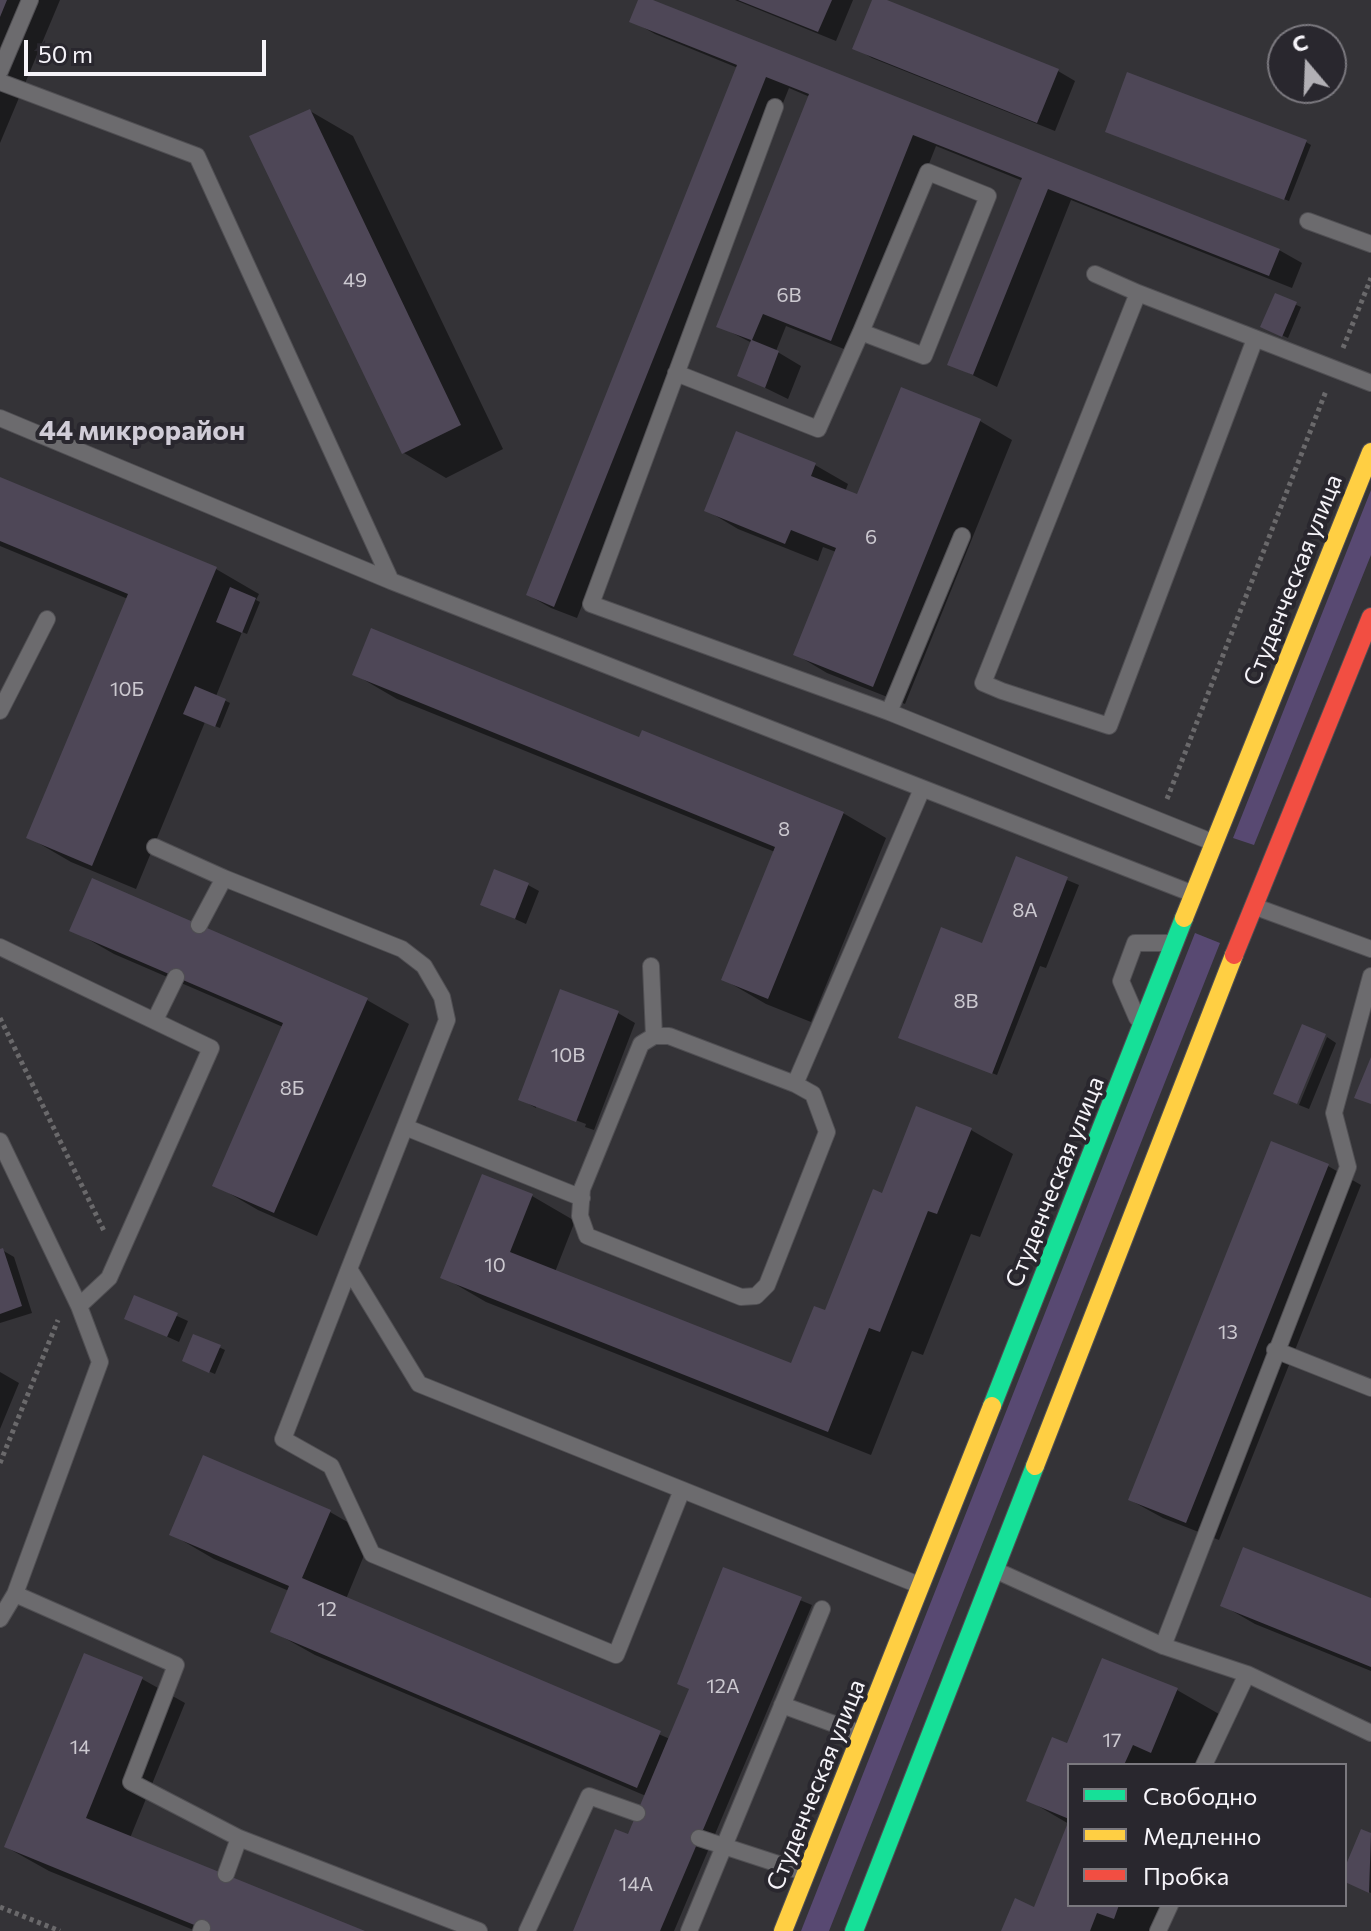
<!DOCTYPE html>
<html>
<head>
<meta charset="utf-8">
<style>
  body { margin:0 }
  #map { position:relative; width:1371px; height:1931px; overflow:hidden; background:#343337; font-family:Commissioner,sans-serif }
  canvas { display:block }
  .legend { position:absolute; left:1067px; top:1763px; width:280px; height:144px; box-sizing:border-box; background:#29272e; border:2px solid #7b797f; margin:0; padding:10px 14px; list-style:none; font-size:24px; color:#f6f4f9 }
  .legend li { display:flex; align-items:center; gap:16px; height:40px }
  .legend b { width:40px; border:2px solid #7b797f }
  .north { position:absolute; left:1267px; top:24px; width:80px; height:80px; box-sizing:border-box; background:#29272e; border:2px solid #7b797f; border-radius:50%; rotate:341deg; font-size:22px; font-weight:700; line-height:32px; text-align:center; color:#f6f4f9 }
  .north::after { content:''; display:block; margin:auto; width:28px; height:36px; background:#b2b0b5; clip-path:polygon(50% 0,100% 100%,50% 72%,0 100%) }
  .scale { position:absolute; left:24px; top:40px; width:242px; height:36px; box-sizing:border-box; border:4px solid #f6f4f9; border-top:0; padding-left:10px; font-size:24px; line-height:28px; white-space:nowrap; color:#f6f4f9; -webkit-text-stroke:6px #29272e; paint-order:stroke }
</style>
</head>
<body>
<div id="map">
<canvas width="1371" height="1931"></canvas>
<ul class="legend">
<li><b style="height:10px;background:#16e098"></b>Свободно</li>
<li><b style="height:10px;background:#ffcf43"></b>Медленно</li>
<li><b style="height:10px;background:#f24e42"></b>Пробка</li>
</ul>
<div class="north">С</div>
<div class="scale">50 m</div>
</div>
<script>
const ctx = document.querySelector('canvas').getContext('2d');
ctx.lineJoin = 'round';
function paint(path, color) { ctx.fillStyle = color; ctx.fill(path, 'evenodd'); }
const poly = rows => new Path2D(rows.map(r => 'M' + r).join(''));
function trace(path, color, width, dash) { ctx.strokeStyle = color; ctx.lineWidth = width; ctx.lineCap = dash ? 'butt' : 'round'; ctx.setLineDash(dash || []); ctx.stroke(path); }
function label(font, color, halo, rows, align = 'center') {
  ctx.font = font + ' Commissioner,sans-serif'; ctx.lineWidth = 8; ctx.setLineDash([]); ctx.textBaseline = 'middle'; ctx.strokeStyle = halo; ctx.fillStyle = color; for (const [text, x, y, turn = 0] of rows) {
    ctx.save(); ctx.translate(x, y); ctx.rotate((+turn || 0) * Math.PI / 180); ctx.textAlign = isNaN(turn) ? turn : align; if (halo) ctx.strokeText(text, 0, 0); ctx.fillText(text, 0, 0); ctx.restore();
  }
}
const green = poly([
  [1371,490,1371,555,1254,845,1233,838],
  [1195,933,1220,943,829,1931,801,1931]
]);
const shadow = poly([
  [0,0,60,0,0,143],
  [640,0,648,0,1279,250,1302,263,1292,288,1071,200,997,387,950,364,1023,181,936,146,854,353,786,326,776,351,801,366,788,399,739,375,752,343,719,326,810,97,789,88,577,618,551,608,528,595,738,68,655,34,632,21],
  [735,0,853,0,836,41],
  [874,0,882,0,1058,71,1075,81,1055,131,872,58,855,48],
  [310,111,353,136,503,449,446,478,404,453],
  [1112,134,1306,142,1311,145,1289,201],
  [1276,296,1301,307,1288,338,1268,329],
  [980,421,1012,440,905,704,827,673,795,654,836,552,823,547,818,561,738,529,706,510,737,434,815,465,848,484,845,492,858,497],
  [0,480,216,569,259,594,256,600,260,602,247,634,242,632,216,696,230,703,220,728,205,722,136,889,71,862,28,837,128,599,0,546],
  [354,674,640,739,643,733,843,813,886,838,811,1022,766,1004,723,979,775,852,397,699],
  [1017,859,1079,885,1046,968,1040,966,997,1075,905,1040,991,949],
  [528,885,539,891,526,924,482,904],
  [72,930,367,1000,409,1024,317,1236,258,1210,215,1185,283,1027,114,954],
  [618,1013,635,1023,594,1130,585,1127,586,1124,536,1105,536,1108,520,1099],
  [1327,1037,1336,1043,1309,1109,1299,1105],
  [971,1130,1013,1154,980,1237,971,1234,923,1355,912,1351,871,1455,486,1302,443,1277,483,1176,532,1196,575,1221,555,1272,793,1365,826,1313],
  [1272,1144,1328,1166,1361,1185,1219,1540,1163,1518,1130,1500],
  [2,1250,14,1257,32,1313,0,1323,0,1251],
  [135,1297,188,1321,179,1342,126,1318],
  [195,1336,225,1350,215,1374,189,1363],
  [0,1372,19,1383,0,1429],
  [330,1512,372,1536,346,1599,670,1739,690,1689,724,1569,812,1605,674,1931,575,1931,629,1837,646,1796,315,1655,272,1631,289,1591,214,1559,171,1534],
  [1371,1600,1371,1671,1255,1624,1222,1605],
  [142,1679,185,1703,130,1838,359,1931,196,1931,49,1871,6,1847],
  [1177,1690,1219,1714,1199,1765,1069,1765,1069,1824,1028,1800,1068,1745],
  [1069,1825,1069,1905,1172,1905,1161,1931,1003,1931,1035,1909],
  [1362,1831,1371,1835,1371,1893,1345,1881,1345,1872]
]);
const building = poly([
  [0,0,7,0,0,17],
  [638,0,653,0,1280,249,1269,276,1048,189,973,375,947,365,1022,178,913,135,831,341,763,314,752,340,779,351,765,388,737,376,751,340,716,327,809,94,766,77,554,607,526,595,737,65,629,22],
  [738,0,832,0,818,32],
  [872,0,887,0,1059,69,1037,123,852,49],
  [1127,72,1307,140,1284,200,1105,132],
  [310,109,461,425,402,454,249,136],
  [1275,293,1297,302,1282,337,1260,327],
  [901,387,981,419,873,687,793,655,836,548,791,530,785,544,704,511,736,431,816,463,811,476,857,494],
  [0,477,217,567,92,866,26,838,128,594,0,541],
  [230,587,256,598,242,633,216,622],
  [371,628,639,737,642,730,844,812,768,999,721,980,775,847,352,675],
  [195,686,226,699,215,727,183,714],
  [1016,856,1068,877,992,1074,898,1038,941,927,982,943],
  [494,869,529,883,515,919,480,905],
  [92,878,368,998,274,1213,212,1186,283,1023,69,931],
  [560,989,619,1011,576,1122,518,1100],
  [1302,1024,1326,1034,1297,1104,1273,1094],
  [1371,1057,1371,1104,1354,1098],
  [916,1106,972,1128,937,1214,928,1211,880,1332,869,1328,828,1432,440,1278,482,1174,533,1194,510,1252,791,1363,814,1306,825,1310,873,1189,882,1193],
  [1271,1141,1329,1164,1186,1523,1128,1500],
  [3,1248,22,1306,0,1314,0,1249],
  [134,1295,178,1313,167,1337,124,1319],
  [193,1334,221,1345,209,1373,182,1361],
  [203,1455,331,1510,302,1578,661,1731,637,1788,270,1632,289,1586,169,1535],
  [1243,1547,1371,1598,1371,1667,1220,1606],
  [723,1567,802,1597,660,1931,573,1931,615,1829,628,1834,689,1689,677,1684],
  [84,1653,143,1677,86,1818,365,1931,209,1931,4,1847],
  [1102,1658,1178,1688,1151,1753,1133,1745,1124,1765,1069,1765,1069,1819,1026,1801,1052,1737,1067,1743],
  [1069,1820,1069,1905,1119,1905,1114,1919,1097,1913,1090,1931,1001,1931,1015,1898,1034,1907],
  [1361,1829,1371,1833,1369,1893,1345,1882,1345,1867]
]);
const path = poly([
  [1343,348,1371,278],
  [1167,799,1326,391],
  [0,1018,105,1233],
  [0,1463,58,1320],
  [0,1907,60,1931]
]);
const lane = poly([
  [0,71,30,0],
  [0,82,197,156,391,581],
  [775,107,591,604,889,712],
  [1308,221,1371,244],
  [1095,274,1138,293,1371,383],
  [1138,293,983,683,1002,691,1109,726,1255,339],
  [676,373,818,429,861,332,924,356,988,196,928,172,861,332],
  [0,418,391,581,1191,893],
  [962,536,889,712,1212,842],
  [0,711,47,619],
  [155,847,224,878,402,949,424,966,442,997,447,1020,349,1269,419,1384,919,1585],
  [1256,907,1371,949],
  [199,925,224,878],
  [0,947,211,1048,109,1278,79,1306],
  [651,966,654,1036],
  [1137,1018,1121,981,1135,943,1174,943],
  [155,1020,176,977],
  [795,1084,669,1036,654,1036,641,1044,582,1189,580,1216,587,1236,741,1297,756,1296,767,1285,827,1132,813,1094,795,1084,922,789],
  [405,1127,582,1198],
  [0,1141,79,1306,100,1362,15,1594,0,1619],
  [349,1269,283,1439,331,1466,372,1554,616,1655,682,1490],
  [1275,1350,1371,1388],
  [995,1570,1163,1646,1247,1674,1371,1733],
  [15,1594,176,1665,131,1782,239,1838,479,1931],
  [1163,1646,1348,1167,1334,1113,1371,976],
  [782,1705,859,1733],
  [1204,1765,1247,1674],
  [699,1838,806,1873],
  [226,1874,239,1838],
  [201,1931,202,1928],
  [527,1931,589,1796,637,1813],
  [689,1931,822,1609],
  [1158,1931,1170,1905]
]);
const fast = poly([
  [992,1406,1184,918],
  [854,1931,1035,1466]
]);
const slow = poly([
  [1184,918,1371,452],
  [1035,1466,1234,955],
  [783,1931,992,1406]
]);
const jam = poly([
  [1234,955,1371,617]
]);
const numberNames = [
  ["49",355,280],
  ["6В",789,295],
  ["6",871,537],
  ["10Б",127,689],
  ["8",784,829],
  ["8А",1025,910],
  ["8В",966,1001],
  ["10В",568,1055],
  ["8Б",292,1088],
  ["10",495,1265],
  ["13",1228,1332],
  ["12",327,1609],
  ["12А",723,1686],
  ["17",1112,1740],
  ["14",80,1747],
  ["14А",636,1884]
];
const streetNames = [
  ["Студенческая улица",1293,580,-68],
  ["Студенческая улица",1055,1182,-68],
  ["Студенческая улица",816,1785,-68]
];
const quarterNames = [
  ["44 микрорайон",142,431]
];
paint(green, '#584972');
paint(shadow, '#0007');
paint(building, '#4e4757');
trace(lane, '#504f53', 18);
trace(fast, '#504f53', 20);
trace(slow, '#504f53', 20);
trace(jam, '#504f53', 20);
trace(path, '#6a696b', 5, [4, 4]);
trace(lane, '#6c6b6e', 16);
trace(fast, '#16e098', 18);
trace(slow, '#ffcf43', 18);
trace(jam, '#f24e42', 18);
label('20px', '#ccc9d0', null, numberNames);
label('24px', '#f6f4f9', '#29272e', streetNames);
label('bold 28px', '#d0ccd7', '#29272e', quarterNames);
</script>
</body>
</html>
